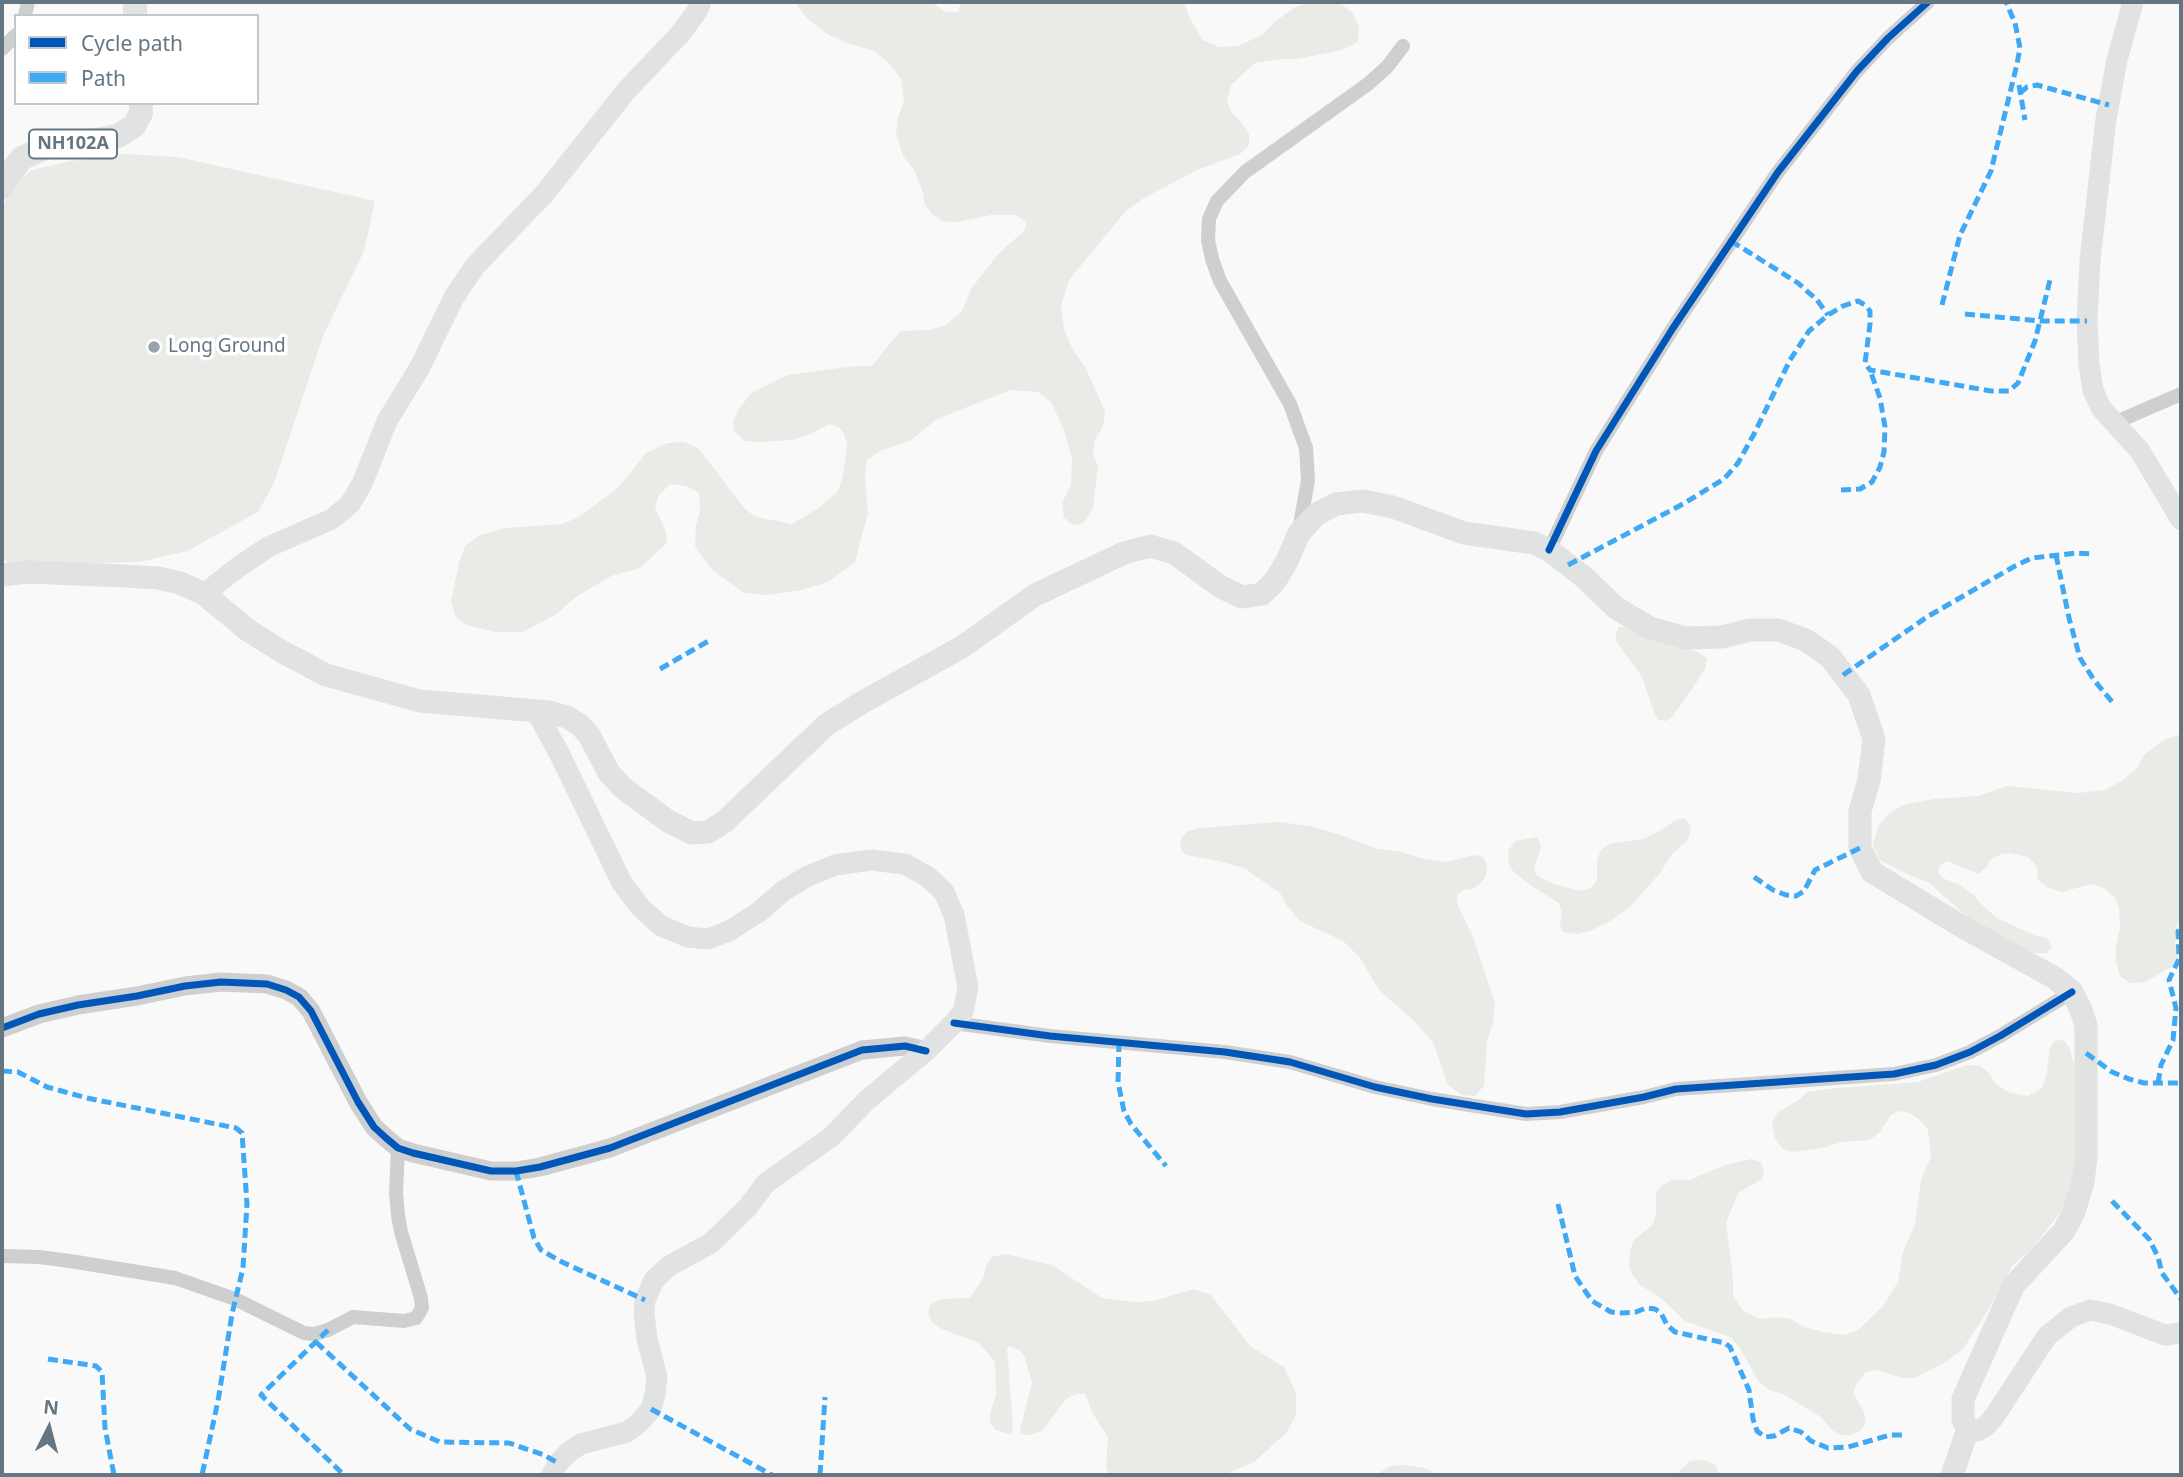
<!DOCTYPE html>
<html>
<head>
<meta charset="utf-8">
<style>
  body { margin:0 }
  #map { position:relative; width:2183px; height:1477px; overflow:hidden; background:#f9f9f9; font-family:"Noto Sans",sans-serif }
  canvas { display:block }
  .frame { position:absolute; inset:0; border:4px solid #657683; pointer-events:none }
  .legend { position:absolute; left:14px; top:14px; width:245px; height:91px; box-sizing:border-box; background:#fff; border:2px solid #c1c8cd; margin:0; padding:9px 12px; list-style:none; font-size:21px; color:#657683 }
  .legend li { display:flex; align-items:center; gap:14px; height:35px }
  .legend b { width:35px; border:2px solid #c1c8cd }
  .north { position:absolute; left:14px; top:1393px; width:70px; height:70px; -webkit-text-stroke:5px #fff; paint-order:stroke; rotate:6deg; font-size:19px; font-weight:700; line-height:28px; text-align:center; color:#657683 }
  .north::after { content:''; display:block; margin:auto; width:24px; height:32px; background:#657683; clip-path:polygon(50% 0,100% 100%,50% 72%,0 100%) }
</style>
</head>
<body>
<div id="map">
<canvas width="2183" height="1477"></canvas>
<div class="frame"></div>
<ul class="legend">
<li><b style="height:9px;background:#0057b8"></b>Cycle path</li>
<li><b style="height:9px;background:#3fa9f5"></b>Path</li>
</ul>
<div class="north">N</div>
</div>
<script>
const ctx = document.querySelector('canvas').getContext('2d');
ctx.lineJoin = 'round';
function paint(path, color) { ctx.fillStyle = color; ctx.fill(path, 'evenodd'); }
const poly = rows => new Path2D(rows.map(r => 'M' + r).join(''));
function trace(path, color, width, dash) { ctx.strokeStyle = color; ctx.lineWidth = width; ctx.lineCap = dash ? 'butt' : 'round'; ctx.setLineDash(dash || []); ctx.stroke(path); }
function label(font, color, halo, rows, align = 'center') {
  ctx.font = font + ' "Noto Sans",sans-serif'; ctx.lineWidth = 7; ctx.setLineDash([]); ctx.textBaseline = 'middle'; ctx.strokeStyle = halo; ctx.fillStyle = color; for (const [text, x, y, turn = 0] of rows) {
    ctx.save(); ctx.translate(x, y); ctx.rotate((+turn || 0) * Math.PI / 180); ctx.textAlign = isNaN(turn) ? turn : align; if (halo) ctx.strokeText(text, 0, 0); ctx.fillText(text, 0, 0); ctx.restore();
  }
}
const green = poly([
  [795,2,931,2,945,12,958,12,961,2,1184,2,1190,19,1203,40,1219,47,1238,46,1262,35,1276,21,1295,7,1313,2,1338,2,1352,12,1359,27,1358,42,1342,50,1297,59,1280,59,1255,63,1231,85,1227,101,1231,112,1241,122,1249,134,1249,145,1240,154,1195,171,1144,198,1125,212,1069,280,1061,306,1064,329,1073,350,1085,367,1105,411,1103,426,1095,440,1093,454,1098,466,1093,508,1084,523,1073,525,1064,518,1062,503,1071,485,1072,459,1064,430,1051,402,1038,392,1010,390,937,419,910,441,880,451,867,460,865,477,868,513,855,562,828,582,801,590,768,595,744,593,711,569,695,546,696,525,700,511,699,493,686,486,670,484,658,496,655,508,666,532,667,543,640,568,611,576,576,597,555,615,523,632,495,632,467,625,456,617,451,602,459,563,465,546,480,535,506,528,562,524,579,517,618,488,646,453,667,443,684,442,698,448,745,509,756,517,792,524,817,509,838,491,843,476,847,445,844,434,839,427,829,424,808,435,792,440,758,442,745,441,734,431,733,422,739,409,751,393,787,375,855,366,872,366,900,331,930,330,946,325,962,311,971,289,998,254,1024,231,1027,222,1015,215,991,215,957,222,942,221,932,214,925,205,923,192,914,170,903,156,896,132,898,118,904,100,901,79,889,63,874,51,847,43,827,34,806,17],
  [124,154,178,157,375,201,364,251,323,336,274,483,258,512,187,551,139,562,26,565,7,562,2,556,2,215,6,197,16,183,32,170,71,161],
  [1628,626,1675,646,1696,651,1707,658,1705,669,1698,680,1672,717,1666,721,1658,720,1655,715,1642,677,1616,641,1616,634,1619,627],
  [2181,734,2181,918,2177,925,2175,936,2177,957,2173,966,2145,982,2130,983,2120,976,2116,961,2116,946,2120,928,2119,909,2115,898,2104,888,2091,884,2062,892,2047,887,2038,880,2037,866,2028,857,2010,853,2001,854,1990,860,1986,868,1978,874,1948,861,1941,864,1938,871,1942,878,1958,884,1974,895,1979,902,1997,918,2036,936,2047,938,2052,947,2047,953,2035,953,1976,925,1928,882,1911,876,1880,860,1873,844,1878,827,1887,815,1903,805,1934,799,1978,796,2007,786,2078,793,2105,790,2123,780,2137,768,2145,754,2164,740],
  [1685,818,1691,827,1688,840,1672,854,1660,873,1630,907,1610,921,1590,931,1577,934,1562,932,1560,924,1562,914,1559,903,1530,885,1513,871,1509,864,1508,851,1515,841,1538,837,1541,848,1534,868,1536,875,1553,884,1581,891,1591,888,1597,880,1597,860,1601,850,1609,844,1643,839,1661,830,1676,820],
  [1279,822,1310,826,1341,835,1377,849,1397,851,1424,859,1447,862,1474,855,1483,857,1487,865,1486,876,1480,884,1472,889,1463,890,1457,895,1458,906,1473,937,1495,1003,1493,1022,1487,1042,1484,1086,1475,1096,1462,1095,1448,1085,1433,1042,1413,1020,1379,990,1360,958,1343,941,1300,921,1287,906,1280,893,1244,868,1219,861,1186,855,1180,848,1181,838,1188,831,1200,828],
  [2063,1040,2069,1047,2074,1064,2074,1161,2071,1188,2064,1208,2030,1251,2012,1266,1987,1312,1963,1349,1946,1362,1914,1378,1903,1378,1876,1370,1866,1372,1857,1383,1853,1393,1864,1412,1866,1423,1860,1431,1851,1435,1840,1435,1832,1430,1821,1417,1783,1394,1769,1390,1760,1383,1739,1347,1730,1337,1685,1321,1661,1298,1640,1285,1632,1274,1629,1265,1630,1251,1633,1241,1653,1224,1656,1215,1656,1193,1661,1186,1672,1180,1690,1180,1722,1166,1751,1159,1761,1162,1764,1171,1762,1179,1738,1193,1726,1223,1733,1277,1733,1296,1743,1311,1760,1319,1777,1317,1791,1319,1804,1327,1824,1332,1843,1335,1857,1331,1883,1306,1898,1282,1903,1252,1915,1225,1921,1179,1931,1157,1928,1130,1920,1120,1910,1113,1899,1111,1891,1115,1879,1133,1869,1140,1842,1142,1822,1148,1793,1152,1783,1149,1775,1138,1772,1124,1777,1113,1800,1099,1807,1092,1837,1088,1918,1082,1967,1065,1980,1066,1989,1073,1996,1084,2010,1093,2028,1096,2042,1088,2046,1076,2050,1048,2054,1041],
  [1005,1254,1052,1265,1102,1298,1135,1302,1154,1301,1194,1289,1211,1295,1250,1346,1284,1367,1296,1393,1296,1415,1286,1433,1254,1462,1224,1475,1110,1475,1106,1468,1108,1437,1093,1414,1085,1394,1076,1394,1066,1399,1042,1431,1029,1435,1021,1434,1020,1430,1032,1382,1024,1355,1019,1350,1009,1346,1007,1349,1008,1360,1013,1430,1010,1434,996,1430,990,1422,990,1414,996,1394,995,1362,979,1343,942,1329,932,1322,928,1312,931,1304,941,1299,970,1298,984,1277,986,1266,992,1257],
  [1703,1460,1716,1465,1719,1475,1678,1475,1679,1471,1690,1461],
  [1405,1465,1425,1468,1438,1475,1376,1475,1390,1466]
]);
const minor = poly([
  [25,16,28,2],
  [2,49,16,35],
  [2114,423,2181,394],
  [1299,531,1308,480,1306,448,1290,404,1220,281,1212,259,1208,240,1209,219,1217,201,1245,172,1368,84,1387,67,1403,46],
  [1549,550,1596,451,1673,328,1778,172,1857,71,1888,38,1928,2],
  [954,1023,1050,1036,1225,1052,1290,1062,1375,1087,1432,1099,1526,1114,1560,1112,1644,1097,1676,1089,1894,1074,1936,1065,1970,1052,2000,1036,2072,992],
  [2,1256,39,1257,70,1261,175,1278,235,1299,304,1333,315,1334,328,1330,353,1317,404,1321,416,1318,422,1308,421,1298,401,1232,398,1215,396,1193,398,1148]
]);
const tertiary = poly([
  [2,1028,39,1014,78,1005,137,996,185,986,221,982,267,984,286,990,299,997,311,1011,358,1102,374,1127,386,1138,398,1148,413,1153,491,1171,516,1171,540,1167,610,1148,862,1050,905,1046,926,1051]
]);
const secondary = poly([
  [2133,2,2117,60,2106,119,2090,260,2087,321,2089,364,2093,390,2101,408,2140,451,2181,520],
  [204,594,237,568,268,547,332,519,350,504,362,484,387,421,420,367,454,297,475,266,545,193,626,91,681,33,697,11,701,2],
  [536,711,559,753,622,883,640,907,661,926,688,937,708,939,729,931,759,912,783,891,808,876,835,865,871,860,905,864,928,877,944,892,954,915,968,987,963,1012,954,1023,926,1051,867,1100,831,1137,766,1183,747,1208,711,1243,669,1266,654,1280,645,1300,644,1313,647,1339,657,1377,655,1395,651,1409,640,1422,627,1432,581,1444,569,1452,558,1463,552,1475],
  [1968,1429,1977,1431,1986,1426,1994,1417,2047,1336,2071,1317,2090,1310,2110,1314,2165,1335,2181,1333]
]);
const primary = poly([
  [2,575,28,572,124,576,158,578,180,583,204,594,249,631,281,651,326,675,420,701,549,712,567,717,580,725,589,735,609,773,623,788,668,821,692,833,708,832,724,822,826,725,861,703,962,647,1035,595,1124,553,1150,546,1174,553,1221,587,1242,597,1262,594,1275,581,1287,561,1299,533,1317,514,1336,504,1363,501,1393,507,1464,533,1534,543,1549,550,1585,578,1616,608,1650,628,1686,638,1722,637,1750,630,1778,630,1806,640,1830,657,1859,695,1874,739,1869,780,1860,811,1860,848,1872,872,1961,926,2055,978,2072,992,2080,1008,2086,1025,2086,1157,2083,1182,2074,1212,2064,1231,2014,1285,2003,1309,1963,1399,1963,1420,1968,1429,1952,1475]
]);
const trunk = poly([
  [135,2,135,16],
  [2,187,5,180,22,158,42,149,118,136,134,126,141,113,141,103]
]);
const quiet = poly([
  [2019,85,2025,120],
  [2020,93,2027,87,2037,85,2109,105],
  [1731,241,1798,283,1817,300,1828,315],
  [1942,305,1960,235,1991,171,2017,64,2020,48,2015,23,2006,2],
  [1965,314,2041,321,2087,321],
  [1841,490,1860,489,1872,482,1880,467,1884,452,1885,427,1880,398,1870,370],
  [2056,555,2069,618,2080,658,2094,680,2113,703],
  [1568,565,1683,504,1724,479,1738,463,1754,434,1790,360,1809,331,1828,315,1843,306,1858,301,1865,305,1870,311,1870,324,1865,363,1870,370,1991,391,2009,391,2018,383,2035,341,2050,280],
  [660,669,712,639],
  [1843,675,1927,617,2015,566,2032,558,2077,553,2091,554],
  [1754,877,1773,890,1786,895,1796,896,1804,891,1815,870,1860,848],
  [1119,1042,1118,1082,1124,1111,1131,1124,1166,1166],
  [2086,1053,2112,1072,2129,1079,2144,1083,2181,1083],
  [2,1071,18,1072,47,1087,87,1098,236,1128,242,1133,247,1204,243,1268,232,1314,218,1401,202,1475],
  [2158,1083,2161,1065,2173,1040,2176,1008,2169,980,2179,959,2178,932,2181,925],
  [516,1171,534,1238,541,1250,562,1262,645,1300],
  [2112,1201,2149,1239,2158,1257,2162,1273,2181,1299],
  [1558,1204,1575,1276,1592,1301,1611,1312,1622,1313,1636,1312,1646,1308,1655,1309,1661,1313,1667,1325,1675,1332,1725,1343,1730,1347,1749,1390,1753,1419,1757,1431,1765,1437,1774,1436,1789,1428,1801,1432,1811,1441,1828,1448,1848,1447,1890,1435,1906,1435],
  [328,1330,261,1395,344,1475],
  [316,1342,410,1429,440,1442,509,1443,544,1455,558,1463],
  [48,1359,96,1366,102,1372,105,1428,114,1475],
  [651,1409,772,1475],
  [820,1475,825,1397]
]);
const cycleway = poly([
  [1549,550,1596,451,1673,328,1778,172,1857,71,1888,38,1928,2],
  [954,1023,1050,1036,1225,1052,1290,1062,1375,1087,1432,1099,1526,1114,1560,1112,1644,1097,1676,1089,1894,1074,1936,1065,1970,1052,2000,1036,2072,992],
  [2,1028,39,1014,78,1005,137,996,185,986,221,982,267,984,286,990,299,997,311,1011,358,1102,374,1127,386,1138,398,1148,413,1153,491,1171,516,1171,540,1167,610,1148,862,1050,905,1046,926,1051]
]);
const markers = [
  [154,347,7,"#99a4ac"]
];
const shields = [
  [73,144,88]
];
const shieldNames = [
  ["NH102A",73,144]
];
const poiNames = [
  ["Long Ground",168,347]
];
paint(green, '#e8ebe6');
trace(minor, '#cecfd0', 14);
trace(tertiary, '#cecfd0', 19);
trace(secondary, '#e1e2e2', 21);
trace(primary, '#e1e2e2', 23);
trace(trunk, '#e1e2e2', 24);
trace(quiet, '#3fa9f5', 5, [10, 5]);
trace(cycleway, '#0057b8', 7);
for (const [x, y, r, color] of markers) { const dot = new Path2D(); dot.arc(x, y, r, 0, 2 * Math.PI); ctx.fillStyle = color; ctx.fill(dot); trace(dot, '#fff', 2.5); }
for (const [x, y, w] of shields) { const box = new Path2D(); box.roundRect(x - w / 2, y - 14.5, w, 29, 5); ctx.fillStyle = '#fff'; ctx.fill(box); trace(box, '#657683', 2); }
label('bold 18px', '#657683', null, shieldNames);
label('19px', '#657683', '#fff', poiNames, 'left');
</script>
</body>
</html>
